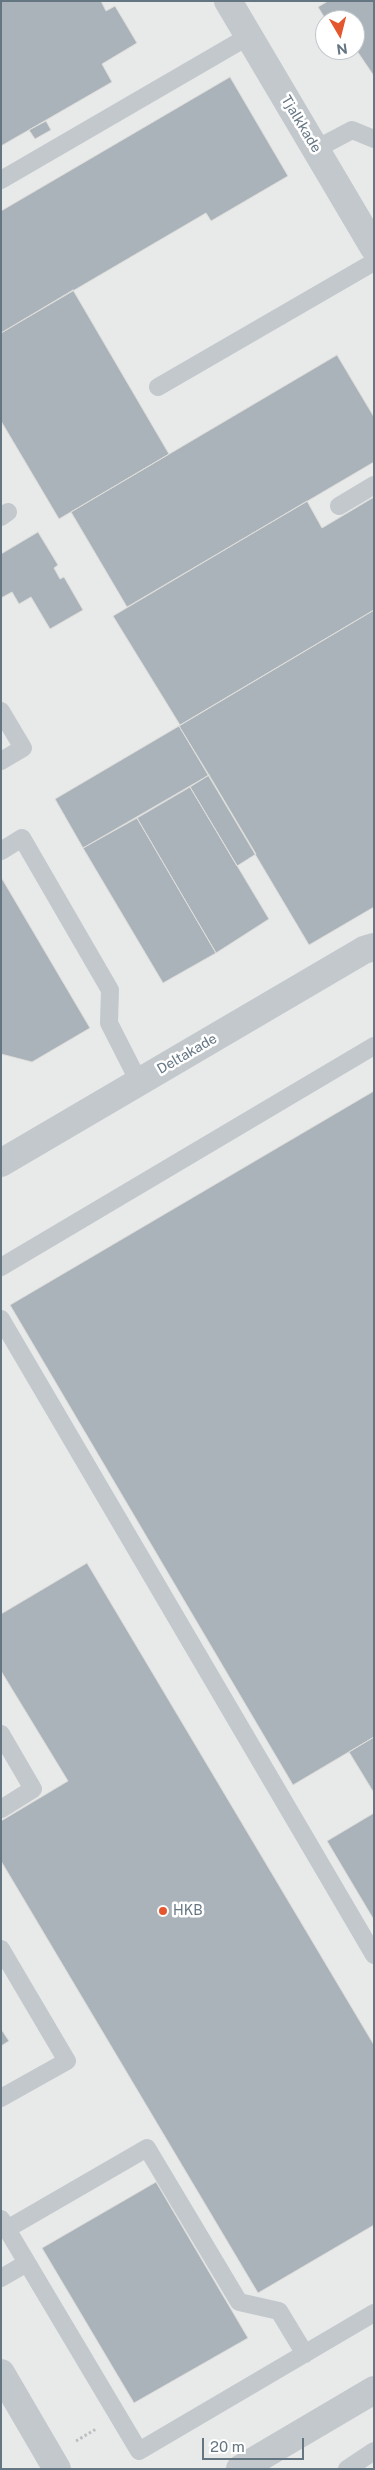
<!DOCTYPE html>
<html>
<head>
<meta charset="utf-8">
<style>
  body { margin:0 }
  #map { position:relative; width:375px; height:2470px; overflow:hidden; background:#fafaf8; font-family:"Public Sans",sans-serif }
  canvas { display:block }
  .frame { position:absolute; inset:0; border:2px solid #657683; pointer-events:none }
  .north { position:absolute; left:315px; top:10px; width:50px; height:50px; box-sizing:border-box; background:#fff; border:1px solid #c1c8cd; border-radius:50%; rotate:172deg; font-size:14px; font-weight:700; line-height:20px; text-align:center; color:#657683 }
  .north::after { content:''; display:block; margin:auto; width:18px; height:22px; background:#e4572e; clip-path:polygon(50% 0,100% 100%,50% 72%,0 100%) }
  .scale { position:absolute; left:202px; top:2438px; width:102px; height:22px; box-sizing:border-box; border:2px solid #657683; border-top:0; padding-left:6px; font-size:15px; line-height:18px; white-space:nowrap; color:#657683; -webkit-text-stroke:4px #fff; paint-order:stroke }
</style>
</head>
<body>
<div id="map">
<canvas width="375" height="2470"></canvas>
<div class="frame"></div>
<div class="north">N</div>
<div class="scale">20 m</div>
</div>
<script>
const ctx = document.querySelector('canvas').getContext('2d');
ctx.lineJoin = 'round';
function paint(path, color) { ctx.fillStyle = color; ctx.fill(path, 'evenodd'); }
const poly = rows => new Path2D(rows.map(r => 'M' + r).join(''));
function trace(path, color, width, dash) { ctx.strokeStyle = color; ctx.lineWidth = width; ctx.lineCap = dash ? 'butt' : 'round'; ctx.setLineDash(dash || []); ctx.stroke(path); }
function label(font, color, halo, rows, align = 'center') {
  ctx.font = font + ' "Public Sans",sans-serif'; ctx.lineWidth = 5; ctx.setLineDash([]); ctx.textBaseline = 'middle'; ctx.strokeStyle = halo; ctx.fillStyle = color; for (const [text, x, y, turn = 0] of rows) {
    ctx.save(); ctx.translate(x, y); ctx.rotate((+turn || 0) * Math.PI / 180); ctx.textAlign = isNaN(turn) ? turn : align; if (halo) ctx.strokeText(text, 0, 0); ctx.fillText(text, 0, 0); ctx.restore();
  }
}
const built = poly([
  [1,1,374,1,374,2469,1,2469],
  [325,20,355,20,355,50,325,50]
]);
const building = poly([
  [1,1,101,1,106,11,115,6,137,43,102,64,112,82,1,146,1,1],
  [328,1,374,1,374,76,355,48,355,20,326,20,318,7,328,1],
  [230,77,288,176,211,221,206,213,1,333,1,211,230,77],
  [46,121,51,130,35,139,29,130,46,121],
  [73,290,169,454,59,519,1,421,1,333,73,290],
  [337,355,374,417,374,462,127,607,71,512,337,355],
  [374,497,374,610,180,725,113,616,307,501,322,528,374,497],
  [38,532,58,565,54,568,60,579,64,577,83,610,50,629,31,597,19,604,12,592,1,598,1,554,38,532],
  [374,610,374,907,309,945,179,726,374,610],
  [179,726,209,775,83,848,55,799,179,726],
  [209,775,256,854,237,866,190,787,209,775],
  [190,787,269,919,216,953,137,818,190,787],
  [137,818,216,953,163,983,83,848,137,818],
  [1,877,90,1028,32,1062,1,1054,1,877],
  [374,1091,374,1737,293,1785,10,1305,374,1091],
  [87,1563,374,2045,374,2225,258,2293,1,1861,1,1821,68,1781,1,1671,1,1614,87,1563],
  [374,1737,374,1793,349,1752,374,1737],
  [374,1813,374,1920,327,1841,374,1813],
  [1,2029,9,2041,1,2046,1,2029],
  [156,2182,248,2338,134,2403,42,2248,156,2182]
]);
const path = poly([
  [76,2441,96,2429]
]);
const service = poly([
  [316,149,352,130,374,139],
  [1,180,249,36],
  [158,387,374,262],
  [339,506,374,485],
  [1,517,8,512],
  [1,711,23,748,1,761],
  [1,851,22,838,110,990,109,1023,139,1082],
  [1,1267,374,1046],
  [1,1319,374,1955],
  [1,1734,33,1789,1,1809],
  [1,1949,67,2061,1,2098],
  [1,2219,139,2451,374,2313],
  [7,2229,147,2148,239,2302,279,2311,305,2354],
  [1,2278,27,2263],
  [347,2469,374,2451]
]);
const minor = poly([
  [228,1,374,248],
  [1,1163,364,950,374,947],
  [1,2373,57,2469],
  [240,2469,374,2390]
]);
const markers = [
  [163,1911,5,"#e4572e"]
];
const streetNames = [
  ["Tjalkkade",301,124,59],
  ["Deltakade",187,1054,-30]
];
const poiNames = [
  ["HKB",173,1911]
];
paint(built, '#e8e9e9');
paint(building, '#aab3b9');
trace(building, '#dcdcda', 1);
trace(path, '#bbbfc2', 3, [2.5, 2.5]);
trace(service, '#c3c8cc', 18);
trace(minor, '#c3c8cc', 28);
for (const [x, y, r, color] of markers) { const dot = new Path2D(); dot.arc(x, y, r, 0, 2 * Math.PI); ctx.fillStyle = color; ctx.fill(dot); trace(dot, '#fff', 2); }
label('14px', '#657683', '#fff', streetNames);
label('14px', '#657683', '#fff', poiNames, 'left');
</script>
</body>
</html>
